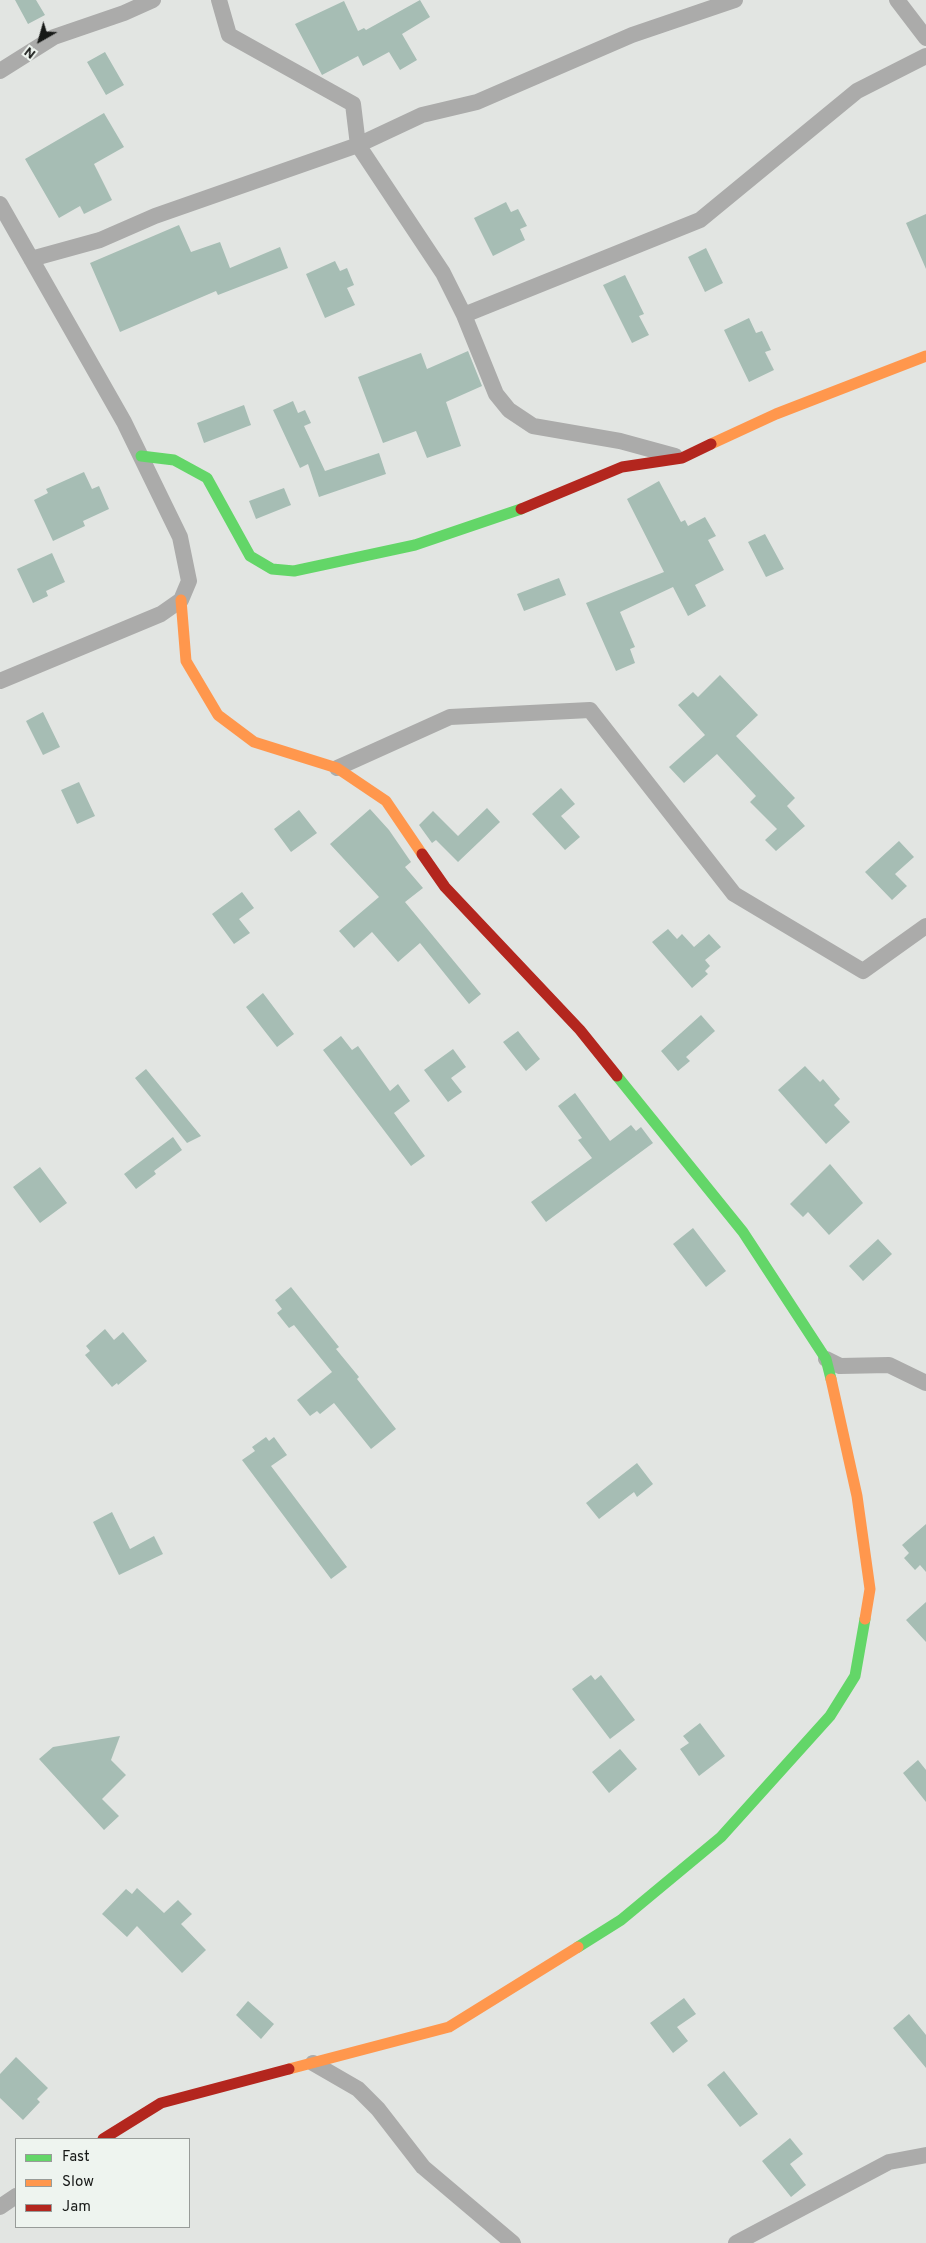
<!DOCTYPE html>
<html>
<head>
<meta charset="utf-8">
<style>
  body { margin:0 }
  #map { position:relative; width:926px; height:2243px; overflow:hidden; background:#e2e5e2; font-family:Overpass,sans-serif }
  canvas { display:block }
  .legend { position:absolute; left:15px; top:2138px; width:175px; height:90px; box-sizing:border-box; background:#eef4ef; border:1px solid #989c99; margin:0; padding:6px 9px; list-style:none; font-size:15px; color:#171917 }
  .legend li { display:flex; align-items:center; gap:10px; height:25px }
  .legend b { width:25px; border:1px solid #989c99 }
  .north { position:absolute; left:15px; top:15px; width:50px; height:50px; -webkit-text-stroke:4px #eef4ef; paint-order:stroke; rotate:218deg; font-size:14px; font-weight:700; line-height:20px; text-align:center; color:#171917 }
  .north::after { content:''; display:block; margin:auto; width:18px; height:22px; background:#171917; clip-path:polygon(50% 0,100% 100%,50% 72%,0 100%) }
</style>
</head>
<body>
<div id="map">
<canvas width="926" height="2243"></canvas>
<ul class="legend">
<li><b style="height:6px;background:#63d668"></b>Fast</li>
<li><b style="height:6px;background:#ff974d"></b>Slow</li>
<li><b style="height:6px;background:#b3261e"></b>Jam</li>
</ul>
<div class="north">N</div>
</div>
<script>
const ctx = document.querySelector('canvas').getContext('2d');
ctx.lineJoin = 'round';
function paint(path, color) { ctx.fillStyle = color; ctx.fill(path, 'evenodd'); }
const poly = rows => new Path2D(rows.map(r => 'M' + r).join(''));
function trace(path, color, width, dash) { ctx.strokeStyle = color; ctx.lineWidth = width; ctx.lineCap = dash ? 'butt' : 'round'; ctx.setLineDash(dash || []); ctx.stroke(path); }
const building = poly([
  [15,0,36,0,45,15,28,24],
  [420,0,430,17,402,34,417,60,400,70,389,52,363,66,358,56,322,75,295,24,344,1,358,31,364,28,366,30],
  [105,52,124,85,106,95,87,62],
  [104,113,124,147,94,164,112,200,84,214,80,206,59,218,25,159],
  [506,202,511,212,518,209,527,226,520,229,525,240,493,256,474,218],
  [926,214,926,269,906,223],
  [179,225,191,252,220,242,230,268,280,247,288,268,218,295,216,291,120,332,90,263],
  [706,248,723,283,705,292,688,257],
  [335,261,340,271,347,268,354,285,347,288,355,305,325,318,306,274],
  [625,275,644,314,639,316,649,335,632,343,603,285],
  [749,318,756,333,762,331,771,350,765,352,774,370,749,382,724,330],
  [468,351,482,386,446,402,461,446,427,458,416,431,383,443,358,377,421,353,427,369],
  [293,401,298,413,305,410,311,423,304,426,325,471,379,453,386,474,319,497,308,464,300,468,273,410],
  [244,405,251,425,204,443,197,423],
  [84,472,92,489,99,486,109,509,83,521,85,526,53,541,34,500,48,493,46,489],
  [659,481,681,522,685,520,688,526,705,517,716,536,708,540,724,570,695,585,706,606,688,616,673,587,620,612,635,647,630,649,635,663,616,671,586,603,664,572,627,499],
  [284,488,291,505,256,519,249,501],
  [765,534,784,569,766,577,748,542],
  [52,553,65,582,46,591,48,596,33,603,17,569],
  [559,578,566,595,524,611,517,594],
  [720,675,758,715,736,736,795,798,787,806,805,826,776,851,765,840,777,829,750,802,756,796,717,754,684,783,669,767,705,735,678,705,693,692,698,697],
  [43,712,60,747,43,755,26,721],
  [79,782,95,816,77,824,61,790],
  [561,788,575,804,561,816,580,837,565,850,532,814],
  [487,808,500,822,458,862,436,840,432,843,419,825,433,811,458,836],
  [370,809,389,830,411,862,405,867,423,888,405,902,481,994,469,1004,420,943,398,962,372,932,354,948,339,931,379,897,330,844],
  [299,810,317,833,291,852,274,829],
  [899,841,914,857,895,874,907,886,892,900,865,872],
  [242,892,254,908,239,919,250,933,234,944,212,914],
  [668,929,677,939,682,934,694,947,709,934,721,947,705,960,710,966,705,971,708,974,692,988,652,942],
  [263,993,294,1034,277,1047,246,1007],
  [701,1015,715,1031,686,1057,690,1061,678,1071,661,1051],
  [518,1031,540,1059,526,1071,503,1042],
  [341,1036,352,1050,358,1046,390,1091,398,1084,410,1101,394,1113,425,1156,411,1166,323,1050],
  [453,1049,466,1067,451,1078,462,1092,448,1102,424,1070],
  [805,1066,820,1082,823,1079,840,1099,834,1105,850,1122,826,1144,778,1090],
  [146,1069,201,1136,187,1143,135,1078],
  [575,1093,610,1141,631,1125,636,1131,641,1127,653,1143,546,1222,531,1202,592,1158,578,1140,582,1138,558,1106],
  [173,1137,182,1150,154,1171,156,1174,136,1189,124,1174],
  [830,1164,863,1203,829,1235,808,1212,803,1217,790,1204],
  [40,1167,67,1203,40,1223,13,1187],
  [693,1228,726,1271,706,1287,673,1244],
  [878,1239,892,1254,863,1281,849,1266],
  [291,1287,339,1347,336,1349,359,1377,357,1379,396,1429,371,1449,334,1403,320,1414,317,1411,310,1416,297,1400,332,1372,294,1325,289,1328,277,1313,282,1309,275,1300],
  [105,1329,114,1340,123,1332,147,1361,118,1385,117,1383,112,1387,85,1355,90,1351,86,1346],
  [266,1437,269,1441,274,1437,287,1455,271,1466,347,1567,331,1579,242,1460,255,1451,252,1447],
  [637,1463,653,1484,637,1497,634,1492,599,1519,586,1503],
  [112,1512,130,1549,154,1536,163,1554,119,1575,93,1522],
  [926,1524,926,1572,920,1565,915,1570,904,1558,909,1553,902,1545],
  [926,1602,926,1642,906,1620],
  [591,1675,595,1680,601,1675,635,1720,610,1739,572,1689],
  [700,1723,725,1756,699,1776,680,1749,689,1743,683,1736],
  [120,1736,111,1760,126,1775,102,1799,119,1816,104,1830,39,1759,53,1747],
  [620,1749,637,1769,609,1793,592,1772],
  [918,1760,926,1770,926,1802,903,1773],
  [137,1888,164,1913,178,1900,192,1914,181,1924,206,1950,182,1973,137,1926,127,1937,102,1914,126,1889,132,1894],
  [684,1998,696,2014,677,2027,688,2041,673,2053,650,2023],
  [248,2001,274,2024,261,2039,236,2015],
  [909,2014,926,2035,926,2068,893,2028],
  [16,2057,48,2088,37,2099,40,2102,23,2120,0,2098,0,2074],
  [724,2071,758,2114,740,2127,707,2085],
  [790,2138,803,2154,790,2164,806,2185,791,2197,762,2161]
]);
const street = poly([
  [219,0,229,35,353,104,358,145,443,273,464,315,496,394,509,410,533,426,620,441,675,456],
  [897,0,926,38],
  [0,71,54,37,124,13,153,0],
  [0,204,124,422,180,537,189,581,181,600,161,614,0,681],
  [31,259,100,240,155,216,358,145,422,115,477,102,632,35,735,0],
  [464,315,700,220,857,91,926,56],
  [337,768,450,717,590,710,734,894,863,971,926,926],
  [826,1359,840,1366,889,1365,926,1383],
  [313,2063,358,2089,378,2109,423,2167,513,2243],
  [0,2207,16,2196],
  [736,2243,889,2162,926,2155]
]);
const fast = poly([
  [141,456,174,460,207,478,250,556,272,569,294,571,415,545,521,509],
  [617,1076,743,1232,826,1359,831,1379],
  [578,1947,621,1920,721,1837,830,1716,855,1676,865,1619]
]);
const slow = poly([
  [711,444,776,414,926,356],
  [181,600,186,661,218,715,254,742,337,768,386,801,422,854],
  [831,1379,857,1496,870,1589,865,1619],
  [289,2069,449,2027,578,1947]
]);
const jam = poly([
  [521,509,622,467,682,458,711,444],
  [422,854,445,887,580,1030,617,1076],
  [103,2139,161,2103,289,2069]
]);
paint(building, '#a6bdb4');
trace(street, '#ababaa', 16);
trace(fast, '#63d668', 11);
trace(slow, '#ff974d', 11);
trace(jam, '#b3261e', 11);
</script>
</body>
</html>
